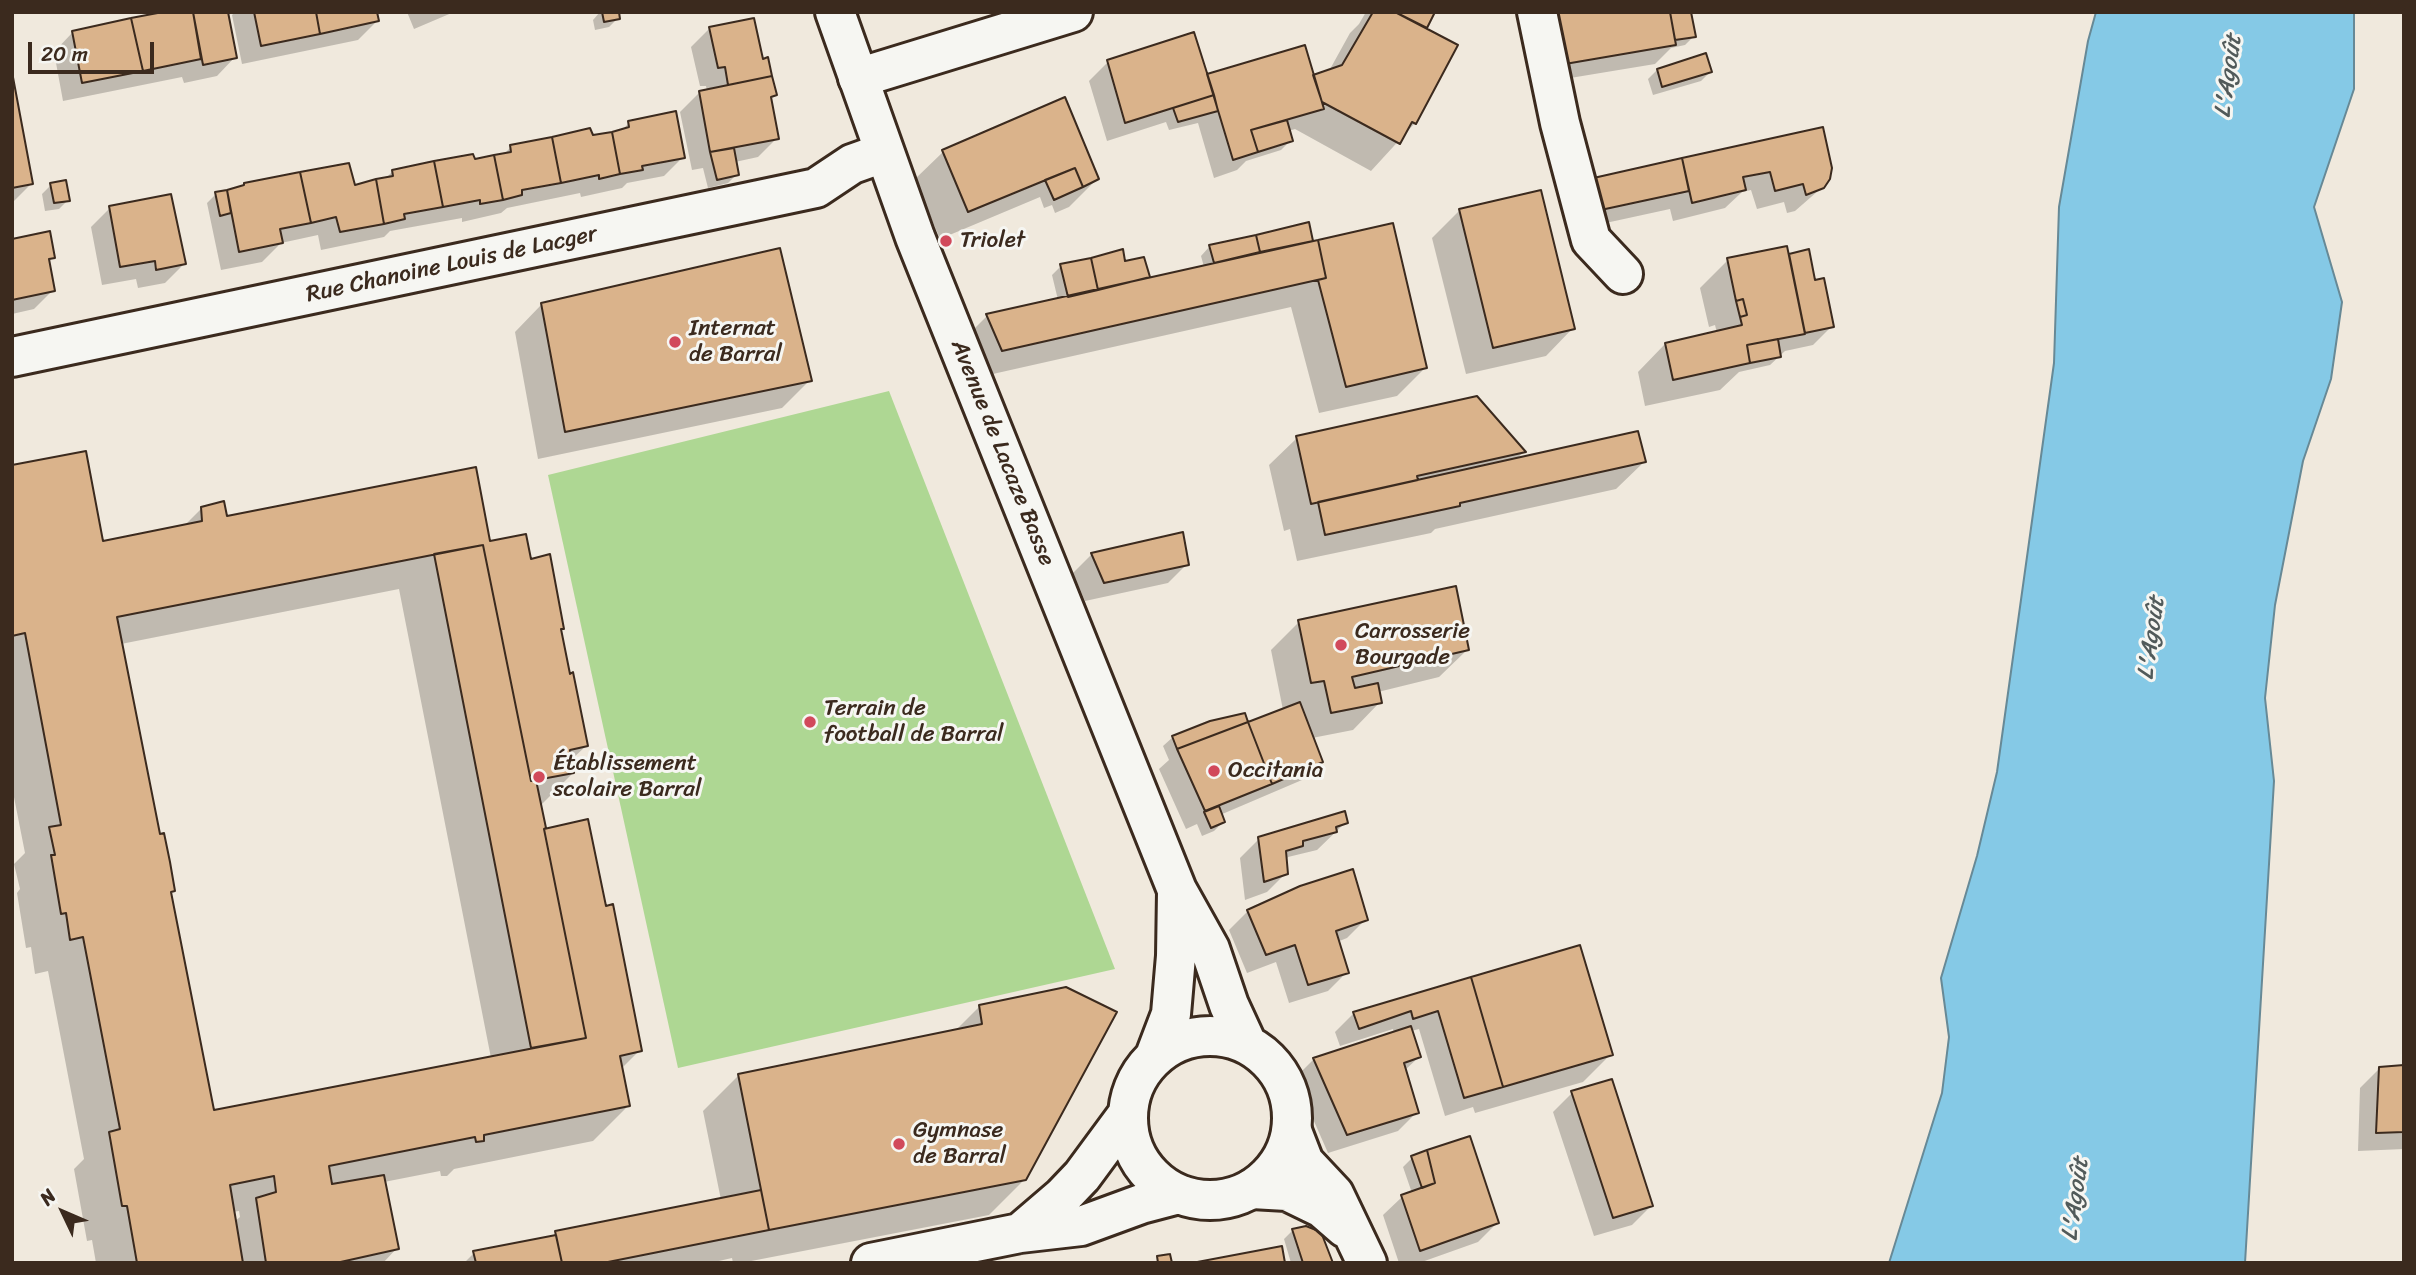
<!DOCTYPE html>
<html>
<head>
<meta charset="utf-8">
<style>
  body { margin:0 }
  #map { position:relative; width:2416px; height:1275px; overflow:hidden; background:#f0e9dd; font-family:Sriracha,sans-serif }
  canvas { display:block }
  .frame { position:absolute; inset:0; border:14px solid #3b2a1e; pointer-events:none }
  .north { position:absolute; left:28px; top:1177px; width:70px; height:70px; -webkit-text-stroke:5px #f6f6f2; paint-order:stroke; rotate:314deg; font-size:19px; font-weight:700; line-height:28px; text-align:center; color:#3b2a1e }
  .north::after { content:''; display:block; margin:auto; width:24px; height:32px; background:#3b2a1e; clip-path:polygon(50% 0,100% 100%,50% 72%,0 100%) }
  .scale { position:absolute; left:28px; top:42px; width:126px; height:32px; box-sizing:border-box; border:4px solid #3b2a1e; border-top:0; padding-left:9px; font-size:21px; line-height:24px; white-space:nowrap; color:#3b2a1e; -webkit-text-stroke:5px #f6f6f2; paint-order:stroke }
</style>
</head>
<body>
<div id="map">
<canvas width="2416" height="1275"></canvas>
<div class="frame"></div>
<div class="north">N</div>
<div class="scale">20 m</div>
</div>
<script>
const ctx = document.querySelector('canvas').getContext('2d');
ctx.lineJoin = 'round';
function paint(path, color) { ctx.fillStyle = color; ctx.fill(path, 'evenodd'); }
const poly = rows => new Path2D(rows.map(r => 'M' + r).join(''));
function trace(path, color, width, dash) { ctx.strokeStyle = color; ctx.lineWidth = width; ctx.lineCap = dash ? 'butt' : 'round'; ctx.setLineDash(dash || []); ctx.stroke(path); }
function label(font, color, halo, rows, align = 'center') {
  ctx.font = font + ' Sriracha,sans-serif'; ctx.lineWidth = 6; ctx.setLineDash([]); ctx.textBaseline = 'middle'; ctx.strokeStyle = halo; ctx.fillStyle = color; for (const [text, x, y, turn = 0] of rows) {
    ctx.save(); ctx.translate(x, y); ctx.rotate((+turn || 0) * Math.PI / 180); ctx.textAlign = isNaN(turn) ? turn : align; if (halo) ctx.strokeText(text, 0, 0); ctx.fillText(text, 0, 0); ctx.restore();
  }
}
const green = poly([
  [889,391,1115,969,678,1068,548,475]
]);
const water = poly([
  [2096,12,2354,12,2354,89,2314,207,2342,302,2331,379,2303,461,2275,605,2265,698,2274,781,2245,1263,1889,1263,1942,1093,1949,1037,1941,978,1977,856,1997,772,2054,363,2059,207,2088,41,2096,12]
]);
const shadow = poly([
  [173,12,226,12,235,57,217,76,184,83,182,77,63,101,54,52,72,33],
  [235,12,376,12,377,21,358,40,242,64,232,15],
  [407,12,454,12,414,29],
  [600,12,618,12,618,18,609,27,595,30,593,20],
  [1366,12,1433,12,1423,29,1415,123,1371,171,1295,129,1288,131,1291,140,1281,150,1246,161,1237,170,1214,178,1198,123,1169,130,1166,122,1107,141,1089,81,1108,62,1206,76,1312,77,1329,71,1350,33,1359,24],
  [710,28,762,61,767,60,775,95,770,100,777,138,758,157,735,162,737,174,728,183,708,188,703,168,692,170,680,112,699,93,707,91,706,86,700,86,691,47],
  [1533,28,1694,36,1685,45,1671,48,1655,64,1546,82],
  [1657,70,1710,72,1701,81,1653,95,1648,79],
  [12,82,31,184,12,203],
  [629,123,683,157,664,176,627,183,622,188,581,197,580,193,507,208,501,213,462,222,462,218,390,231,384,237,321,250,318,235,281,243,262,262,221,270,207,203,216,194,241,188,353,187,385,179,393,171,502,156,511,147,591,137,620,132],
  [1822,129,1826,184,1795,211,1787,213,1784,202,1757,209,1751,190,1742,192,1725,208,1673,221,1670,209,1578,229,1590,180],
  [943,152,1097,179,1069,207,1055,213,1052,205,1044,208,1040,197,940,239,915,179],
  [51,185,68,200,59,209,45,211,42,194],
  [110,208,184,264,165,283,138,288,136,279,102,285,91,227],
  [1460,210,1573,328,1546,356,1466,374,1432,238],
  [1312,240,1308,244,1425,368,1397,396,1319,413,1291,307,975,378,959,344,987,316,1058,300,1052,275,1061,266,1123,263,1148,277,1144,281,1204,267,1201,256,1210,246],
  [12,241,53,257,48,263,53,290,34,309,12,314],
  [1789,255,1814,282,1832,326,1813,345,1785,351,1770,365,1739,372,1720,390,1645,406,1638,372,1665,344,1717,333,1715,325,1709,327,1700,288,1728,260,1787,257],
  [542,304,810,380,782,408,538,459,515,332],
  [1297,438,1524,452,1514,461,1644,462,1616,489,1435,529,1431,533,1297,561,1290,529,1284,531,1269,465],
  [12,467,102,543,183,527,202,508,226,518,489,543,530,561,562,629,560,631,587,745,570,761,573,773,540,806,545,830,604,908,640,1050,621,1069,628,1106,593,1141,454,1169,447,1176,441,1176,440,1171,384,1182,397,1248,383,1263,96,1263,92,1240,87,1241,74,1169,84,1159,48,971,35,974,31,947,26,948,17,893,20,889,14,864,25,853,12,787],
  [399,589,491,1058,213,1112,169,894,173,891,159,836,121,644],
  [239,1211,240,1217,234,1222,232,1212],
  [1092,554,1187,564,1168,583,1085,601,1073,573],
  [1299,622,1467,650,1439,677,1378,692,1380,702,1353,730,1312,738,1321,761,1302,780,1220,815,1223,822,1214,831,1202,836,1197,824,1186,829,1159,769,1169,760,1163,746,1173,737,1247,724,1283,710,1271,650],
  [1346,822,1317,850,1288,857,1285,861,1286,873,1267,892,1245,900,1240,858,1259,839],
  [1248,911,1366,919,1347,938,1337,942,1347,972,1328,991,1289,1003,1276,962,1247,973,1229,930],
  [1579,947,1611,1054,1583,1082,1475,1113,1473,1107,1445,1116,1419,1029,1411,1031,1419,1057,1404,1071,1417,1112,1398,1131,1328,1153,1295,1078,1314,1059,1394,1033,1393,1029,1340,1046,1335,1032,1354,1013],
  [980,1006,1025,1179,989,1215,741,1263,733,1263,732,1258,710,1263,464,1263,474,1253,552,1237,556,1233,721,1200,703,1111,739,1075,955,1031],
  [2404,1067,2404,1149,2358,1151,2360,1088,2379,1069],
  [1611,1081,1651,1206,1632,1225,1594,1236,1553,1112,1572,1093],
  [1412,1158,1497,1223,1478,1242,1419,1263,1399,1263,1383,1215,1402,1197,1412,1193,1403,1167],
  [1293,1230,1331,1263,1291,1263,1284,1239]
]);
const building = poly([
  [163,12,193,12,201,59,143,71,131,18,163,12],
  [193,12,228,12,237,58,203,65,193,12],
  [254,12,316,12,320,34,261,46,254,12],
  [316,12,377,12,379,21,320,34,316,12],
  [602,12,619,12,620,19,604,22,602,12],
  [1373,12,1395,12,1458,45,1416,124,1412,122,1400,144,1322,102,1313,75,1342,65,1373,12],
  [1395,12,1435,12,1427,28,1395,12],
  [1552,12,1670,12,1676,45,1565,64,1552,12],
  [1670,12,1691,12,1696,37,1675,40,1670,12],
  [131,18,143,71,82,83,72,31,131,18],
  [754,18,763,59,768,57,772,76,728,85,725,67,718,68,709,27,754,18],
  [1194,32,1214,95,1125,123,1107,60,1194,32],
  [1305,45,1324,109,1251,130,1258,152,1233,160,1207,74,1305,45],
  [1706,53,1712,72,1662,87,1657,69,1706,53],
  [12,72,33,184,12,188,12,72],
  [772,76,777,95,771,97,779,139,710,152,699,91,772,76],
  [1214,95,1218,111,1178,122,1173,108,1214,95],
  [1065,97,1099,179,1083,187,1075,168,968,212,942,150,1065,97],
  [676,111,685,158,642,166,643,170,620,174,612,132,629,127,628,121,676,111],
  [1287,120,1293,141,1258,152,1251,130,1287,120],
  [1823,127,1832,168,1830,179,1824,188,1806,195,1803,184,1775,191,1770,172,1743,177,1746,190,1692,203,1682,158,1823,127],
  [590,128,593,135,612,132,620,174,599,179,599,175,561,183,552,137,590,128],
  [552,137,561,183,522,190,522,195,503,200,494,155,511,152,510,145,552,137],
  [734,148,739,175,717,180,710,152,734,148],
  [473,154,475,159,494,155,503,200,480,204,480,200,443,207,434,161,473,154],
  [1682,158,1689,191,1596,211,1589,179,1682,158],
  [434,161,443,207,404,214,405,219,384,224,376,179,393,176,392,170,434,161],
  [349,163,355,185,376,179,384,224,340,232,336,217,311,223,300,172,349,163],
  [1075,168,1083,187,1054,200,1045,180,1075,168],
  [300,172,311,223,280,229,283,243,239,252,227,190,244,185,244,183,300,172],
  [66,180,70,201,54,203,50,183,66,180],
  [227,190,231,213,220,216,215,192,227,190],
  [1541,190,1575,329,1493,348,1459,209,1541,190],
  [171,194,186,264,156,270,155,261,120,267,109,206,171,194],
  [1309,222,1313,241,1260,252,1256,235,1309,222],
  [1393,223,1427,368,1346,387,1318,280,1326,278,1318,240,1393,223],
  [50,231,55,258,49,259,55,291,12,300,12,239,50,231],
  [1256,235,1260,252,1214,263,1209,245,1256,235],
  [1318,240,1326,278,1002,351,986,314,1318,240],
  [1787,246,1805,334,1747,345,1750,363,1673,380,1665,343,1742,325,1740,317,1747,315,1743,299,1736,301,1727,258,1787,246],
  [780,248,812,381,565,432,541,303,780,248],
  [1123,249,1125,261,1144,257,1150,277,1098,290,1091,258,1123,249],
  [1809,249,1815,280,1824,278,1834,327,1805,333,1789,254,1809,249],
  [1091,258,1098,290,1068,297,1060,264,1091,258],
  [1743,299,1747,315,1740,317,1736,301,1743,299],
  [1778,339,1781,357,1750,363,1747,345,1778,339],
  [1477,396,1526,452,1417,476,1418,480,1311,504,1296,436,1477,396],
  [1638,431,1646,462,1460,503,1460,506,1325,535,1318,502,1638,431],
  [86,451,103,541,202,521,201,507,224,501,227,516,476,467,490,541,526,534,531,559,550,554,564,629,561,629,570,674,573,672,588,746,570,750,574,773,531,781,483,545,117,617,160,834,164,833,170,862,175,891,171,892,214,1110,586,1038,544,829,588,819,606,906,613,904,642,1051,620,1056,630,1106,484,1135,484,1141,476,1142,475,1137,329,1166,332,1184,384,1175,399,1249,336,1263,266,1263,256,1198,276,1192,274,1176,230,1185,243,1263,137,1263,127,1206,122,1206,109,1132,120,1129,83,937,70,940,66,913,61,914,51,855,55,855,49,827,61,825,25,633,12,636,12,465,86,451],
  [1183,532,1189,565,1104,583,1091,553,1183,532],
  [483,545,531,781,536,780,546,828,544,829,586,1038,531,1048,434,554,483,545],
  [1456,586,1469,650,1352,677,1355,688,1378,683,1382,703,1331,713,1324,681,1311,683,1298,620,1456,586],
  [1300,702,1323,762,1272,784,1248,722,1300,702],
  [1245,713,1248,722,1177,749,1172,736,1210,721,1245,713],
  [1248,722,1272,784,1205,811,1177,749,1248,722],
  [1219,806,1225,822,1211,828,1204,812,1219,806],
  [1345,811,1348,823,1336,827,1337,832,1303,841,1303,846,1286,851,1288,874,1264,882,1258,837,1345,811],
  [1353,869,1368,920,1336,931,1349,973,1308,985,1295,945,1266,955,1247,910,1300,886,1353,869],
  [1580,945,1613,1055,1503,1087,1471,977,1580,945],
  [1471,977,1503,1087,1464,1098,1438,1011,1413,1019,1411,1011,1359,1029,1353,1012,1471,977],
  [1066,987,1117,1012,1026,1180,769,1230,738,1074,982,1024,979,1005,1066,987],
  [1411,1026,1421,1057,1404,1063,1419,1113,1347,1135,1313,1058,1411,1026],
  [2404,1065,2404,1132,2376,1133,2379,1067,2404,1065],
  [1612,1079,1653,1206,1613,1218,1571,1091,1612,1079],
  [1470,1136,1499,1223,1420,1251,1401,1195,1435,1183,1427,1150,1470,1136],
  [1427,1150,1435,1183,1422,1188,1411,1156,1427,1150],
  [761,1190,769,1230,603,1263,562,1263,555,1231,761,1190],
  [1306,1226,1321,1232,1333,1263,1303,1263,1292,1229,1306,1226],
  [556,1235,562,1263,476,1263,473,1251,556,1235],
  [1282,1246,1285,1263,1192,1263,1282,1246],
  [1170,1254,1172,1263,1158,1263,1157,1256,1170,1254]
]);
const minor = poly([
  [1537,12,1560,123,1591,240,1623,274],
  [858,78,1073,12],
  [12,357,816,188,852,164,883,153],
  [1292,1131,1304,1162,1334,1194,1367,1263],
  [1252,1189,1287,1191,1322,1208,1345,1228]
]);
const secondary = poly([
  [835,12,915,237,1177,890,1210,949,1229,1005,1247,1044],
  '1128 1118a82 82 0 1 1 164 0a82 82 0 1 1-164 0Z',
  [1155,1056,1171,1014,1176,956,1177,892],
  [1020,1233,1062,1197,1082,1176,1127,1115],
  [871,1263,1020,1233,1081,1226,1141,1204,1179,1194]
]);
const markers = [
  [946,241,7,"#d1495b"],
  [675,342,7,"#d1495b"],
  [1341,645,7,"#d1495b"],
  [810,722,7,"#d1495b"],
  [1214,771,7,"#d1495b"],
  [539,777,7,"#d1495b"],
  [899,1144,7,"#d1495b"]
];
const poiNames = [
  ["Triolet",960,241],
  ["Internat",689,329],
  ["de Barral",689,355],
  ["Carrosserie",1355,632],
  ["Bourgade",1355,658],
  ["Terrain de",824,709],
  ["football de Barral",824,735],
  ["Établissement",553,764],
  ["scolaire Barral",553,790],
  ["Occitania",1228,771],
  ["Gymnase",913,1131],
  ["de Barral",913,1157]
];
const streetNames = [
  ["Rue Chanoine Louis de Lacger",452,265,-12],
  ["Avenue de Lacaze Basse",1002,453,68]
];
const waterNames = [
  ["L'Agoût",2229,76,-82],
  ["L'Agoût",2152,638,-82],
  ["L'Agoût",2076,1199,-82]
];
paint(green, '#aed793');
paint(water, '#85c9e6');
trace(water, '#678996', 2);
paint(shadow, '#0003');
paint(building, '#dab38b');
trace(building, '#3b2a1e', 2);
trace(minor, '#3b2a1e', 44);
trace(secondary, '#3b2a1e', 44);
trace(minor, '#f6f6f2', 38);
trace(secondary, '#f6f6f2', 38);
for (const [x, y, r, color] of markers) { const dot = new Path2D(); dot.arc(x, y, r, 0, 2 * Math.PI); ctx.fillStyle = color; ctx.fill(dot); trace(dot, '#f6f6f2', 2.5); }
label('23px', '#3b2a1e', '#f6f6f2', poiNames, 'left');
label('23px', '#3b2a1e', '#f6f6f2', streetNames);
label('italic 24px', '#515a5a', '#f6f6f2', waterNames);
</script>
</body>
</html>
